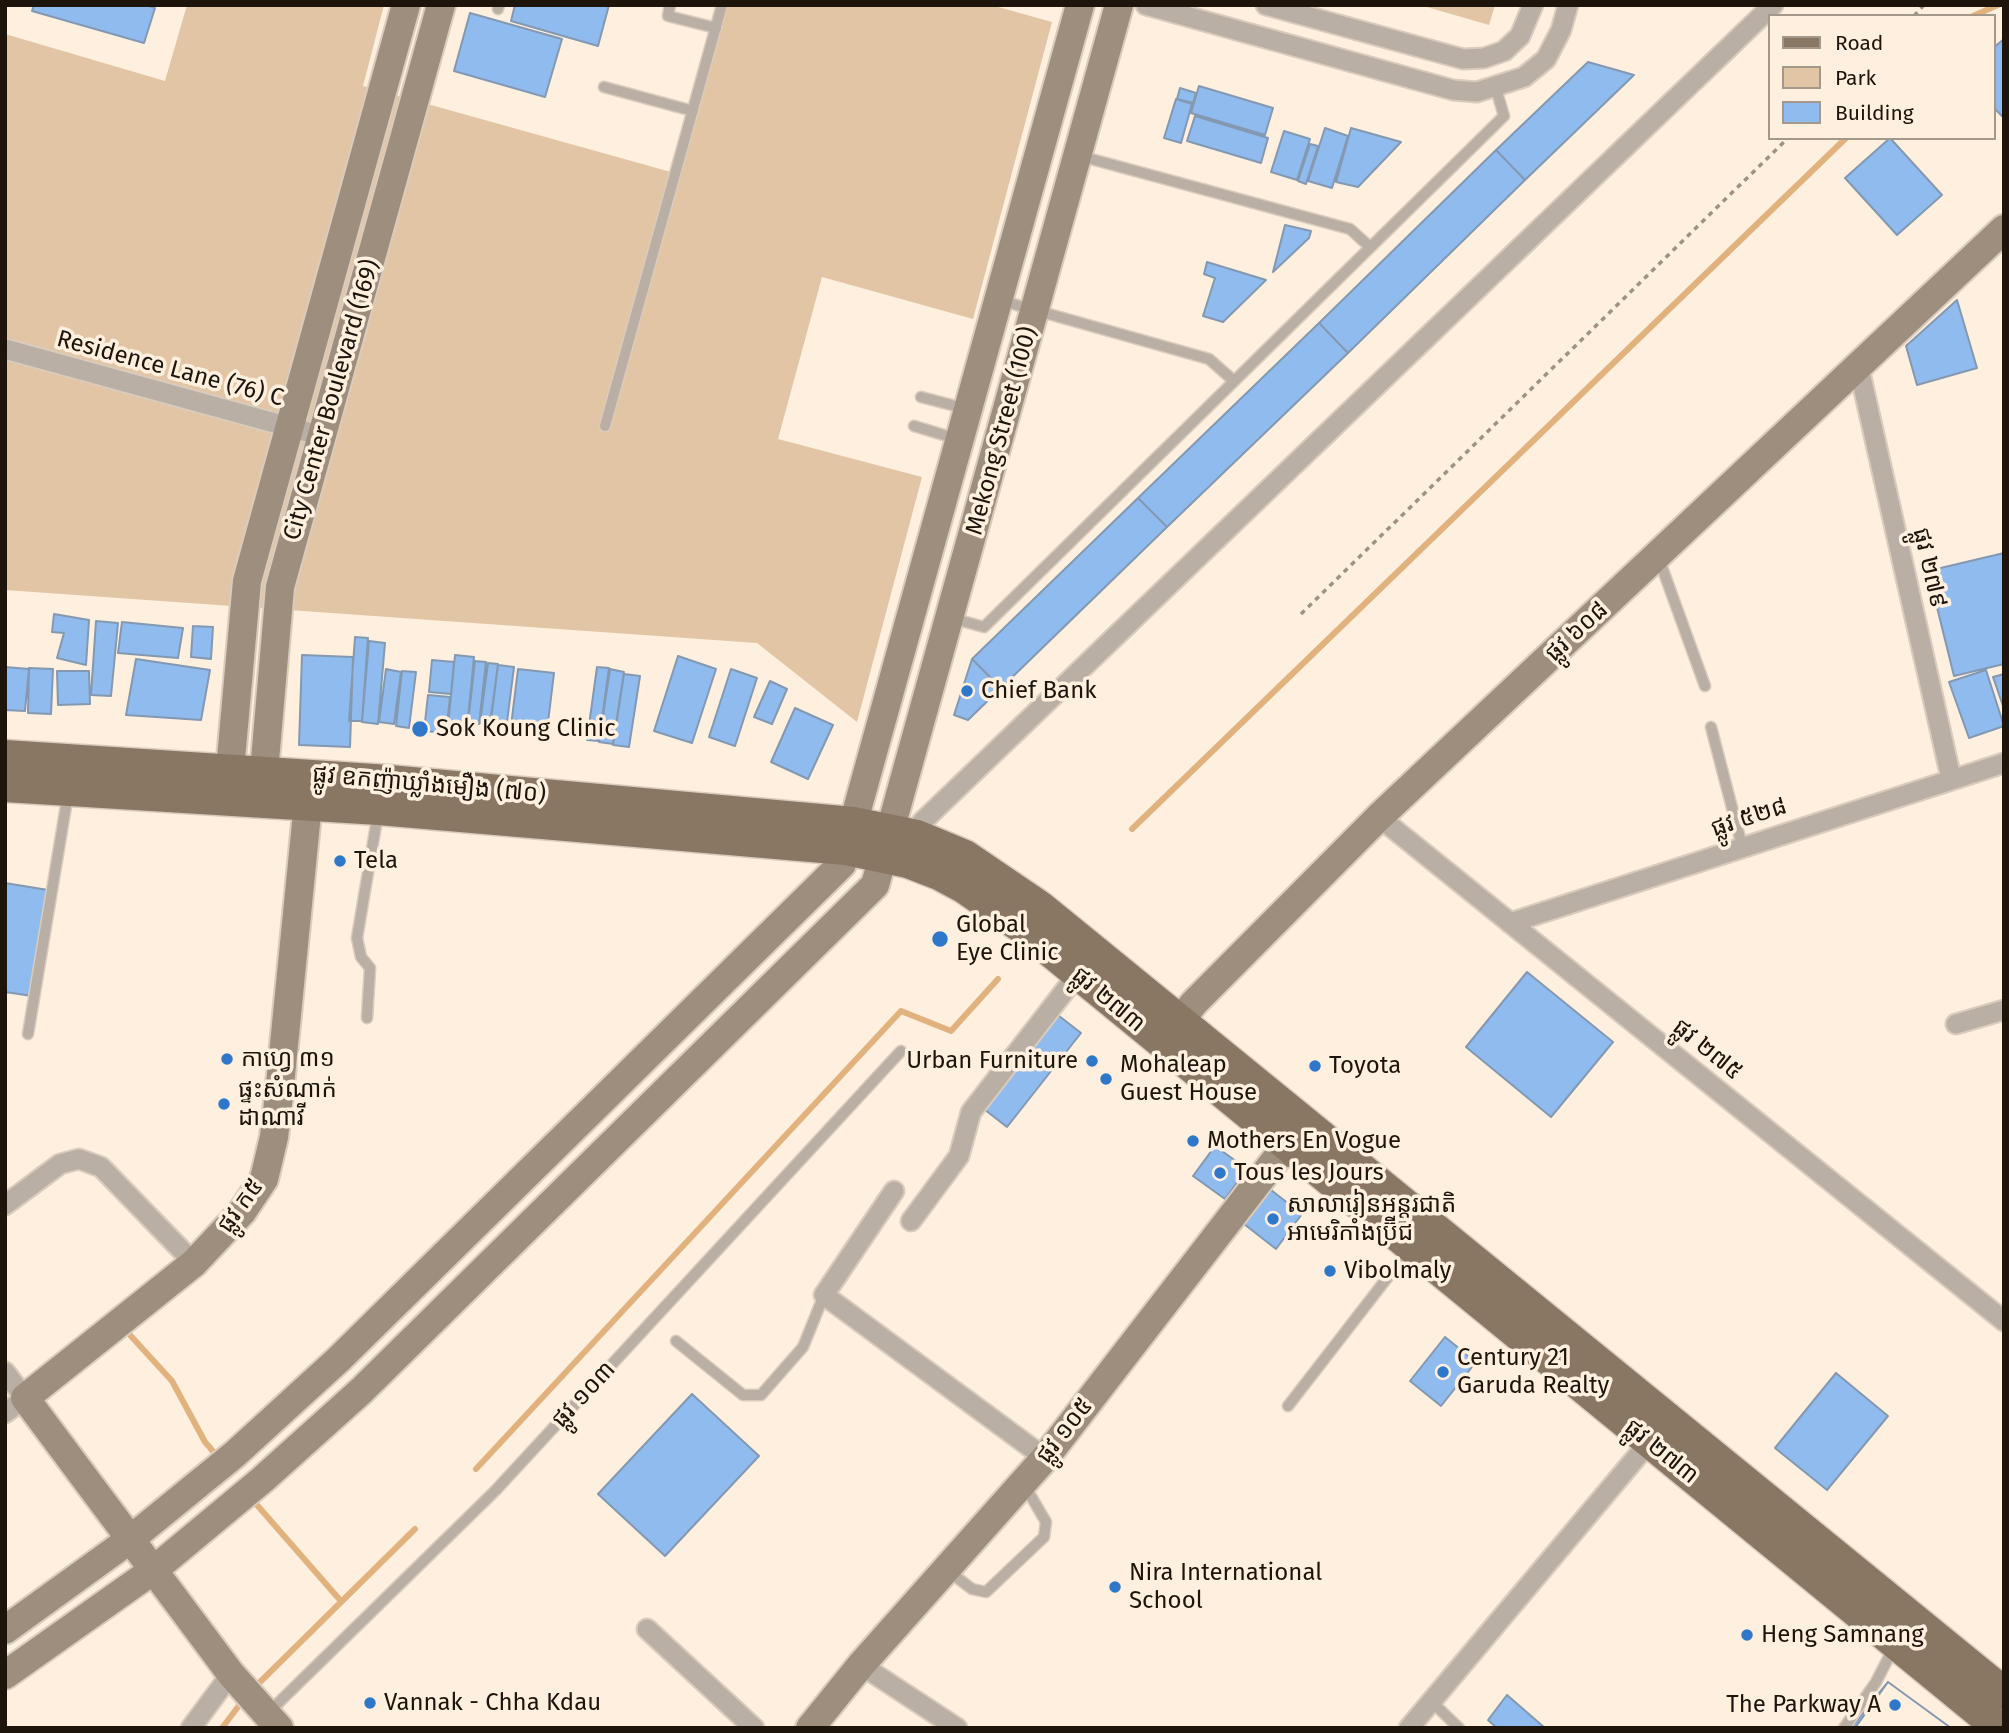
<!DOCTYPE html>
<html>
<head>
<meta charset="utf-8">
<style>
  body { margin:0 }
  #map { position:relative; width:2009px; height:1733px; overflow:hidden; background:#feefdf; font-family:"Fira Sans",sans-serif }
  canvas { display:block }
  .frame { position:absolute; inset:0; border:7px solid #1d150b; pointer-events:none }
  .legend { position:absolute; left:1768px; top:14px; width:228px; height:126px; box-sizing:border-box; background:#feefdf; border:2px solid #a4988a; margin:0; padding:9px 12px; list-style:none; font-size:21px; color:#1d150b }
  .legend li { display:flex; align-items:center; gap:14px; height:35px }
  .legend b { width:35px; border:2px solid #a4988a }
</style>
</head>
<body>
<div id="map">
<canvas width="2009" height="1733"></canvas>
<div class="frame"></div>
<ul class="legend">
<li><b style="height:9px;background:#8a7763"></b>Road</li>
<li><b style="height:19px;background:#e2c5a4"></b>Park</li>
<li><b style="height:19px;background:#90bbee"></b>Building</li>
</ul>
</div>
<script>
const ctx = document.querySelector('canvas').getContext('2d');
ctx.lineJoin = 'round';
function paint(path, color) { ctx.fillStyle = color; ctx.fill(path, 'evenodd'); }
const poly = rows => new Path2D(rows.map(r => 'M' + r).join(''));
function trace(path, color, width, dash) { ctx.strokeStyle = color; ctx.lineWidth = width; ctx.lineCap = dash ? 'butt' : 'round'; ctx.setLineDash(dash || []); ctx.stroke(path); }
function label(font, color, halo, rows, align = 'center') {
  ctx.font = font + ' "Fira Sans","Noto Sans Khmer",sans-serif'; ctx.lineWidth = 7; ctx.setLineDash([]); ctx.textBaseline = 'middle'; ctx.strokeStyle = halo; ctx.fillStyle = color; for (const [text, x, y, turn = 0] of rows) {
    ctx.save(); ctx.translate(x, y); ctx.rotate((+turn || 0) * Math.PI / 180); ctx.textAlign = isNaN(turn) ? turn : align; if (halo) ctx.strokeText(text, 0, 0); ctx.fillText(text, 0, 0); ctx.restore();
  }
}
const green = poly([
  [187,5,384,5,363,86,678,174,722,5,991,5,1052,22,973,319,822,277,778,439,922,477,857,722,757,643,5,590,5,34,165,81],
  [1420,5,1495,5,1489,25]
]);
const stream = poly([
  [1973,16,1998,5],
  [1132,829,1846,138],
  [130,1335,172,1381,205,1442,218,1457],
  [476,1469,901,1011,951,1031,998,979],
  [257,1505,340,1600],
  [254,1688,415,1529],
  [222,1728,244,1699]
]);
const building = poly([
  [34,5,146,5,155,8,144,43,32,11,34,5],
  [515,5,609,5,598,46,511,21,515,5],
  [470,13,562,39,545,97,454,71,470,13],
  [2004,39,2004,118,1993,107,1993,48,2004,39],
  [1588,62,1634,75,1525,180,1496,150,1588,62],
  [1199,86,1273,108,1265,135,1191,113,1199,86],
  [1180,88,1196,93,1193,103,1177,99,1180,88],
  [1176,99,1192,104,1181,143,1164,138,1176,99],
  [1195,116,1268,138,1261,163,1187,141,1195,116],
  [1325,128,1348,136,1332,188,1308,181,1325,128],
  [1351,128,1401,142,1358,187,1336,182,1351,128],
  [1284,131,1310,139,1297,180,1271,172,1284,131],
  [1890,138,1942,195,1897,235,1845,178,1890,138],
  [1310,144,1318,146,1306,184,1298,181,1310,144],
  [1496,150,1525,180,1348,353,1319,323,1496,150],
  [1285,225,1311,231,1309,238,1273,272,1285,225],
  [1207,262,1266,280,1223,322,1203,316,1215,278,1204,274,1207,262],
  [1957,300,1977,368,1917,385,1906,346,1957,300],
  [1319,323,1348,353,1167,527,1138,498,1319,323],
  [1138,498,1167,527,1001,688,972,659,1138,498],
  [2004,553,2004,664,1954,676,1928,571,2004,553],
  [54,614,89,620,86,665,57,658,64,633,52,632,54,614],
  [96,621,118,623,111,696,91,695,96,621],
  [122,622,183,628,178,658,118,653,122,622],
  [193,626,213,627,211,659,191,657,193,626],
  [355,637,368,638,362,721,349,721,355,637],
  [369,641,385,643,378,724,362,722,369,641],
  [302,655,353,657,350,747,299,745,302,655],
  [455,655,474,657,467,728,448,726,455,655],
  [678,656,716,669,692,743,654,731,678,656],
  [136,659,210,670,201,720,126,715,136,659],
  [972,659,1001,688,968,720,954,715,972,659],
  [432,660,454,662,451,694,429,692,432,660],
  [475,661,486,662,479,724,468,723,475,661],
  [488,663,498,664,490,724,480,723,488,663],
  [498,665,514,667,506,730,490,728,498,665],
  [5,667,29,669,25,711,5,710,5,667],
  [597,667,609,668,599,741,587,740,597,667],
  [29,668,53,669,51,714,28,713,29,668],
  [386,669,401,672,394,724,379,722,386,669],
  [518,669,554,673,546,739,510,734,518,669],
  [610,669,624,672,613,744,599,742,610,669],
  [731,669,757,678,735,746,709,737,731,669],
  [1986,670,2004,726,1969,738,1949,682,1986,670],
  [57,671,89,671,90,704,58,705,57,671],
  [402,671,416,672,409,728,396,726,402,671],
  [624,674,640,676,629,747,613,745,624,674],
  [2004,674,2004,709,1993,677,2004,674],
  [770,681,787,689,772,724,754,717,770,681],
  [428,695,450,697,446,733,424,731,428,695],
  [795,708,833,725,808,779,771,762,795,708],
  [5,883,48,890,32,996,5,992,5,883],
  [1527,972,1613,1042,1551,1117,1466,1047,1527,972],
  [1054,1012,1081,1033,1007,1127,980,1106,1054,1012],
  [1215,1146,1247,1169,1225,1199,1193,1176,1215,1146],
  [1271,1190,1302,1214,1276,1249,1244,1224,1271,1190],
  [1445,1337,1476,1362,1441,1406,1410,1381,1445,1337],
  [1836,1373,1888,1416,1827,1490,1775,1448,1836,1373],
  [692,1394,759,1456,665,1556,598,1494,692,1394],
  [1888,1682,1951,1728,1855,1728,1888,1682],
  [1888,1682,1951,1728,1851,1728,1888,1682],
  [1507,1695,1545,1728,1497,1728,1488,1720,1507,1695]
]);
const path = poly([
  [1914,16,1924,5],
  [1301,614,1788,138]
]);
const lane = poly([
  [670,5,668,16,716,28],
  [498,9,499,5],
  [604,87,693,111],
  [1080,156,1350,229,1370,247],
  [999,300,1209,359,1234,381],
  [921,397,967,409],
  [605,426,722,5],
  [914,426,957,439],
  [1659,559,1705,686],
  [951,618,984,627,1504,116,1496,89],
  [1711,727,1742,846],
  [367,1018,370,968,361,957,357,938,378,813],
  [28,1034,68,794],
  [676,1341,743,1395,761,1395,803,1347,824,1295],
  [1288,1406,1408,1251],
  [947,1570,972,1589,986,1592,1044,1537,1046,1522,1025,1486],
  [1431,1701,1459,1728],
  [268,1713,495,1491,901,1051],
  [1844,1728,1876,1682,1894,1647]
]);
const street = poly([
  [1146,5,1453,90,1477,92,1524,77,1546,59,1561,30,1568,5],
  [1266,5,1463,59,1484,58,1504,51,1520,36,1533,5],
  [5,349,322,436],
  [1859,368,1951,778],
  [1379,817,2004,1321],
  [917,836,922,822,1773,5],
  [1510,923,2004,763],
  [1956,1024,2004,1010],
  [894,1191,824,1295,1045,1458],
  [5,1205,60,1164,79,1159,101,1167,194,1263],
  [911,1221,959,1156,971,1112,1077,975],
  [5,1372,25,1398,5,1413],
  [647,1629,754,1728],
  [861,1665,957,1728],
  [191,1728,231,1674],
  [1409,1728,1656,1434]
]);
const secondary = poly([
  [228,792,247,581,406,5],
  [262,795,280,587,441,5],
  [1167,1037,1194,1003,1379,817,2004,229],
  [5,1630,132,1538,235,1454,339,1359,842,864,1080,5],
  [5,1675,155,1569,262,1480,361,1391,875,885,1119,5],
  [279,1728,231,1674,25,1398,194,1263,242,1212,264,1179,274,1137,279,1095,310,783],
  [810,1728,861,1665,1045,1458,1300,1128]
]);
const primary = poly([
  [5,756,389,781,853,823,917,836,965,856,1040,907,2004,1693],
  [5,786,379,809,846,849,908,862,939,874,965,888,1020,926,1999,1728]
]);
const markers = [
  [967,691,7,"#2f78c9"],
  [420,729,9,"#2f78c9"],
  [340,861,7,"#2f78c9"],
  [940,939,9,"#2f78c9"],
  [227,1059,7,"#2f78c9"],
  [1092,1061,7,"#2f78c9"],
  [1315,1066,7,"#2f78c9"],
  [1106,1079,7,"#2f78c9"],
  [224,1104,7,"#2f78c9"],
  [1193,1141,7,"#2f78c9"],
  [1220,1173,7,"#2f78c9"],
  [1273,1219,7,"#2f78c9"],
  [1330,1271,7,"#2f78c9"],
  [1443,1372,7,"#2f78c9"],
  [1115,1587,7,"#2f78c9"],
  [1747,1635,7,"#2f78c9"],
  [370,1703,7,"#2f78c9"],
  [1895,1705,7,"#2f78c9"]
];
const streetNames = [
  ["Residence Lane (76) C",170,369,15],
  ["City Center Boulevard (169)",332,400,-74],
  ["Mekong Street (100)",1002,431,-75],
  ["ផ្លូវ ២៧៩",1929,568,77],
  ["ផ្លូវ ៦០៨",1577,632,-43],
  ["ផ្លូវ ឧកញ៉ាឃ្លាំងមឿង (៧០)",429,785,5],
  ["ផ្លូវ ៥២៨",1749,818,-18],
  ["ផ្លូវ ២៧៣",1108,1000,40],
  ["ផ្លូវ ២៧៥",1707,1050,39],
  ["ផ្លូវ ក៥",241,1206,-54],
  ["ផ្លូវ ១០៣",584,1395,-47],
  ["ផ្លូវ ១០៥",1065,1431,-52],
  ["ផ្លូវ ២៧៣",1661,1452,39]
];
const poiNames = [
  ["Chief Bank",981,691],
  ["Sok Koung Clinic",436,729],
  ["Tela",354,861],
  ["Global",956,925],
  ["Eye Clinic",956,953],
  ["កាហ្វេ ៣១",241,1059],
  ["Urban Furniture",1078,1061,"right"],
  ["Mohaleap",1120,1065],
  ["Guest House",1120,1093],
  ["Toyota",1329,1066],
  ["ផ្ទះសំណាក់",238,1090],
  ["ដាណាវី",238,1118],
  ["Mothers En Vogue",1207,1141],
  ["Tous les Jours",1234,1173],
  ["សាលារៀនអន្តរជាតិ",1287,1205],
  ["អាមេរិកាំងប្រ៊ីជ",1287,1233],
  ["Vibolmaly",1344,1271],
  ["Century 21",1457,1358],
  ["Garuda Realty",1457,1386],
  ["Nira International",1129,1573],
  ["School",1129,1601],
  ["Heng Samnang",1761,1635],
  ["Vannak - Chha Kdau",384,1703],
  ["The Parkway A",1881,1705,"right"]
];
paint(green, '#e2c5a4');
trace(stream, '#e1b27d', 6);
paint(building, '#90bbee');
trace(building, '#8398b1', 2);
trace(lane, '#daccbd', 13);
trace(street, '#daccbd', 23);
trace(secondary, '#daccbd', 32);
trace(primary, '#daccbd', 35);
trace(path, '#9e9285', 3.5, [5, 5]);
trace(lane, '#baafa4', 10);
trace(street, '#baafa4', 19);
trace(secondary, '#9e8e7e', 28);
trace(primary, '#8a7763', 32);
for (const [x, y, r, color] of markers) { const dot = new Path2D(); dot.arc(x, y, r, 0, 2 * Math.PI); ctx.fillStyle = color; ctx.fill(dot); trace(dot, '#feefdf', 2.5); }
label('24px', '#1d150b', '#feefdf', streetNames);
label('24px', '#1d150b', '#feefdf', poiNames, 'left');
</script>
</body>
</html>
